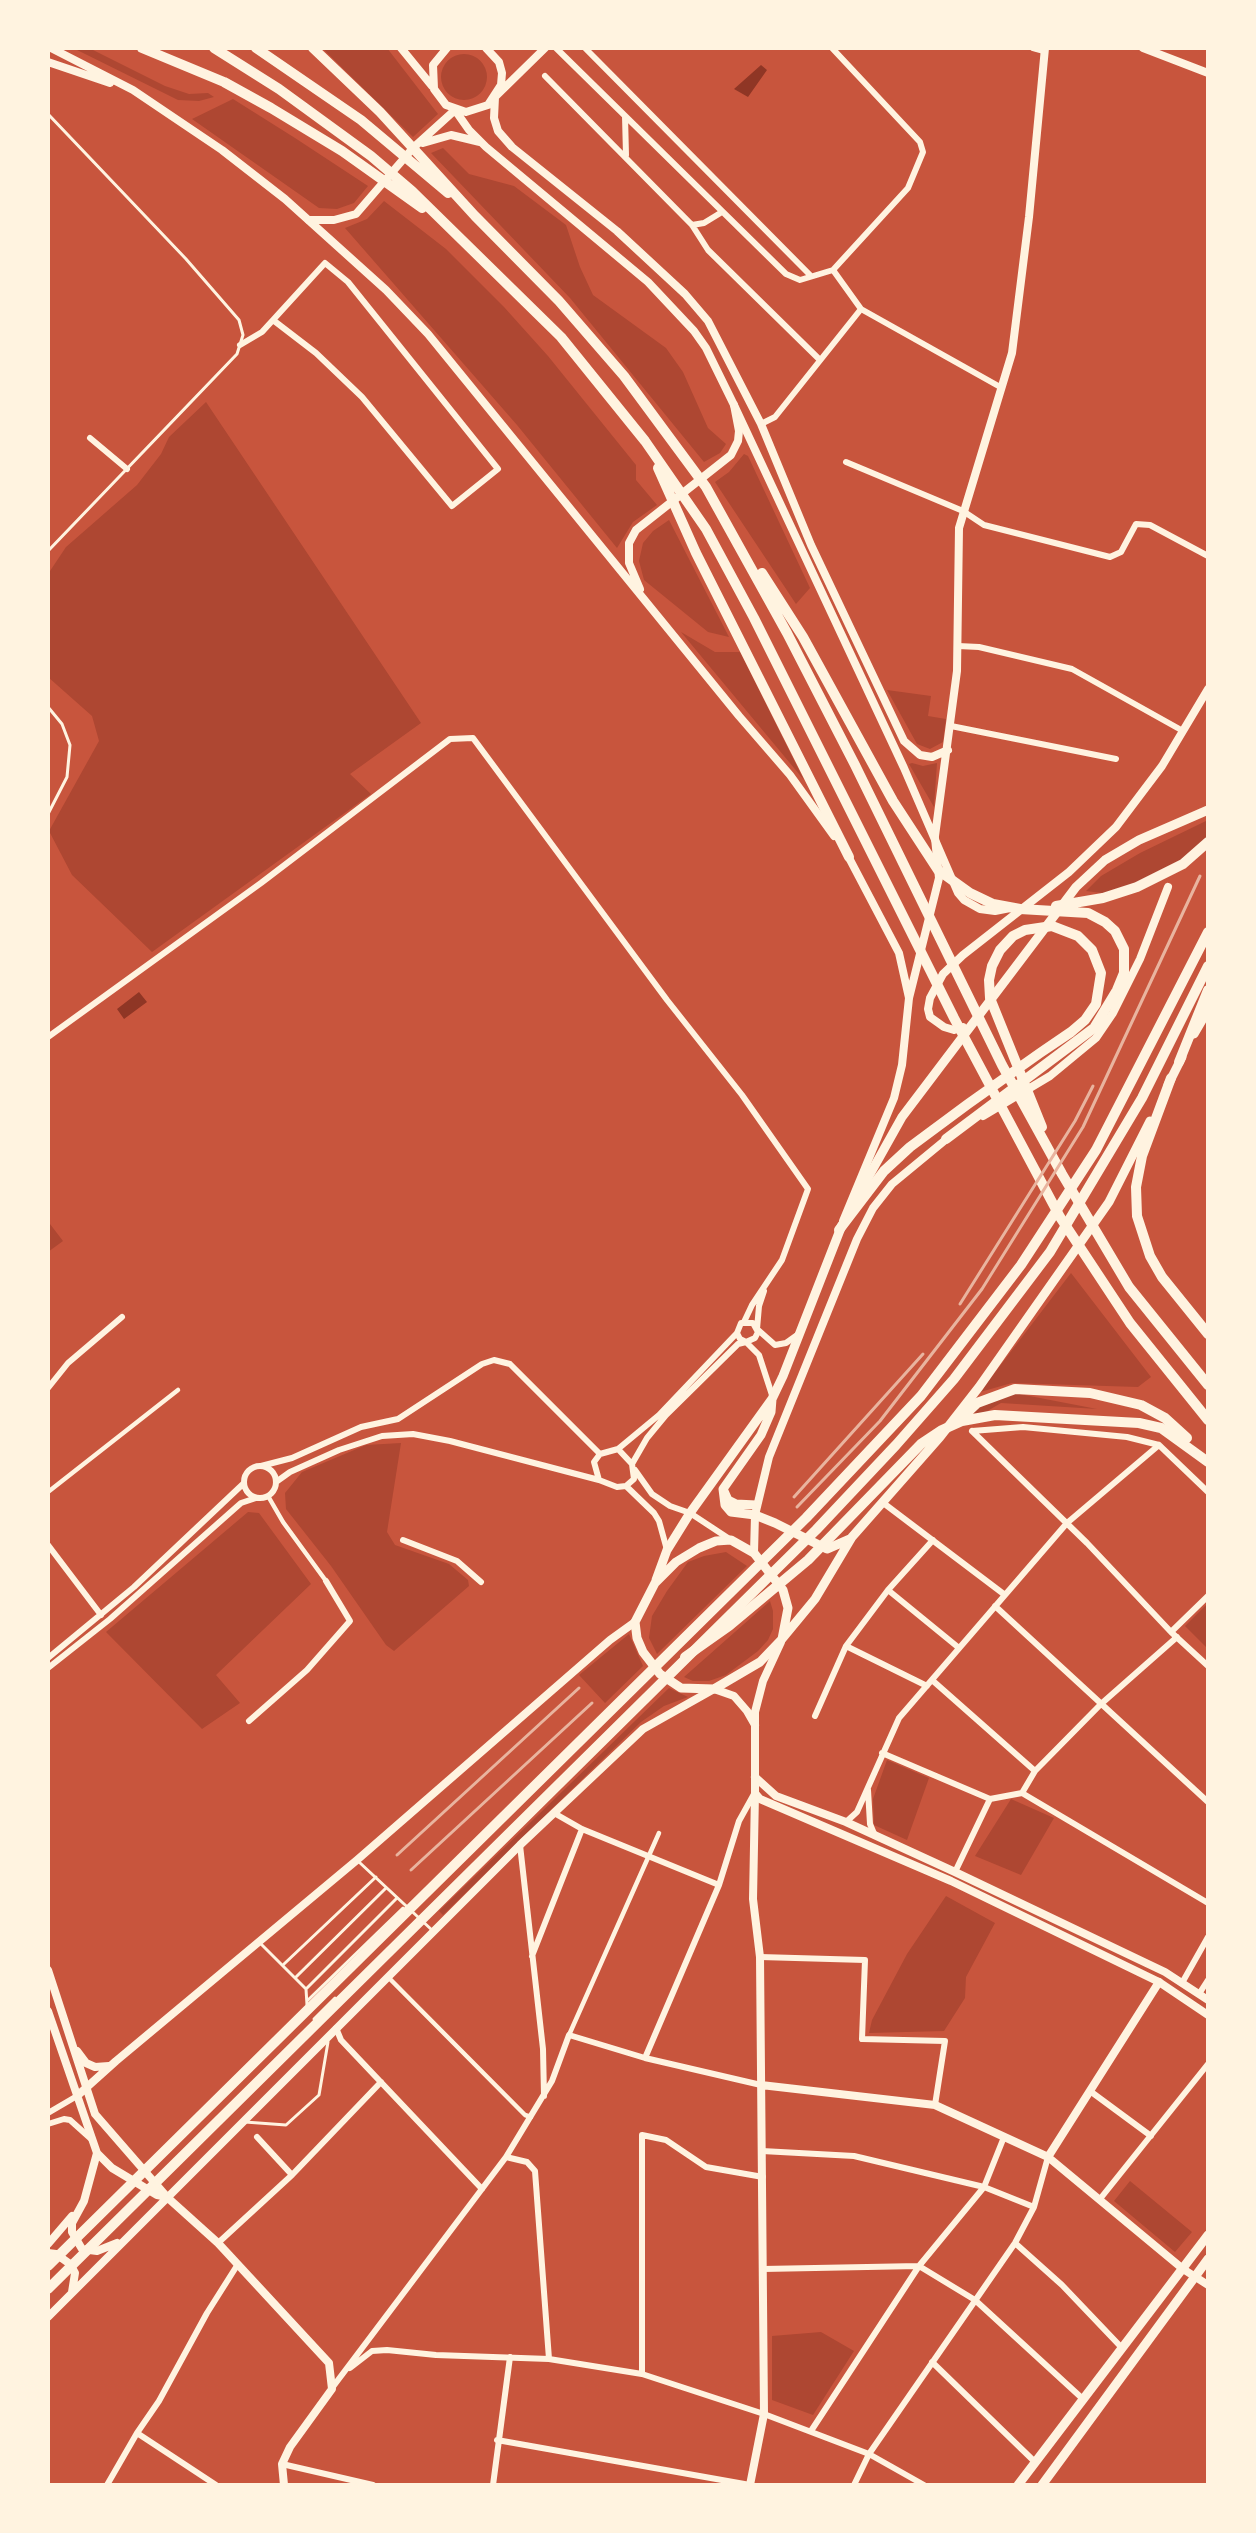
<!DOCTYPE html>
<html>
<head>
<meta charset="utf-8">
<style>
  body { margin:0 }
  #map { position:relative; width:1256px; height:2533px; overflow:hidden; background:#c8553d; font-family:"DM Sans",sans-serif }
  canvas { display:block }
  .frame { position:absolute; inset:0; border:50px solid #fff3e0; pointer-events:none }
</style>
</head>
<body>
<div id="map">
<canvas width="1256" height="2533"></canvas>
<div class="frame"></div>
</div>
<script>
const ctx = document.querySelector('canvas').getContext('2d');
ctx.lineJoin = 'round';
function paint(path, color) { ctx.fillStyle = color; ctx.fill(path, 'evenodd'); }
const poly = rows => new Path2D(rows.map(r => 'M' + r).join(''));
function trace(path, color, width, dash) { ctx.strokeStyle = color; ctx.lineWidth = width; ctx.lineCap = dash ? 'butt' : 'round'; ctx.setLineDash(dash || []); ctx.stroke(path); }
const green = poly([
  [73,48,89,48,165,86,189,94,208,93,214,97,199,101,178,100],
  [322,48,387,48,438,114,413,137],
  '441 77a23 23 0 1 1 46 0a23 23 0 1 1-46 0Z',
  [233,99,295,138,368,186,354,203,337,209,319,208,192,119],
  [443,148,469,174,514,186,566,225,580,267,593,295,666,348,683,372,708,428,726,444,720,453,704,462,570,298,431,153],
  [384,201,446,249,504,307,548,356,636,465,636,480,657,505,633,522,617,548,517,425,345,228,367,219],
  [206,402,421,723,350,774,371,794,152,952,72,875,49,831,99,741,92,716,48,677,48,574,66,547,137,485,161,454,169,437],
  [744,454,748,456,810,588,796,604,715,482,729,472],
  [669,520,729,637,708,632,644,580,639,561,643,543,653,531],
  [681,632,715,652,740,652,804,780],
  [887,690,931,696,928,716,946,719,943,742,930,749,917,744],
  [912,763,923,766,937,763,934,807,909,764],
  [1208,820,1208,838,1181,862,1110,894,1086,891,1101,876,1140,853],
  [50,1224,63,1241,48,1252,48,1225],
  [1071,1273,1151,1377,1138,1387,1012,1383,980,1392],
  [1014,1393,1097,1409,1001,1403,984,1413,973,1413,988,1400],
  [401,1443,387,1532,395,1545,449,1564,468,1580,469,1586,394,1651,386,1645,331,1566,286,1509,285,1493,302,1472,366,1445],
  [248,1512,259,1513,311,1584,216,1675,240,1703,202,1729,106,1632],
  [726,1552,747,1566,657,1654,649,1638,652,1616,667,1591,688,1562,704,1556],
  [770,1601,773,1611,773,1629,768,1640,758,1651,726,1675,709,1681,693,1681,684,1677],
  [1208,1603,1208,1649,1185,1626],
  [629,1634,643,1666,605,1703,579,1675],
  [669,1688,688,1697,664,1706,641,1722,443,1915,439,1911],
  [887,1760,929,1778,907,1840,874,1825,873,1799],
  [1011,1799,1054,1818,1021,1875,975,1856],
  [946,1896,995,1923,966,1977,965,1998,944,2031,869,2033,872,2020,907,1954],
  [1130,2181,1192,2232,1175,2252,1114,2201],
  [821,2332,854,2351,813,2415,772,2400,772,2336]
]);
const water = poly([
  [761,65,767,70,748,97,734,89],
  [139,992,147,1002,124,1019,117,1009]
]);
const service = poly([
  [48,114,186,259,239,320,243,335,237,354,48,551],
  [48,707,62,724,70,745,67,777,48,814],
  [359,1862,433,1931],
  [261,1944,306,1989,307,2005],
  [284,1964,376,1877],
  [296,1977,386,1888],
  [306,1989,397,1898],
  [307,2001,403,1908],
  [314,2019,335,1998],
  [245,2122,286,2125,319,2095,328,2042]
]);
const pedestrian = poly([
  [48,1492,178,1390],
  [268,1496,283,1522,326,1581],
  [388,1977,525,2115,531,2117],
  [569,2035,659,1833]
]);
const minor = poly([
  [556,48,786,274,800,280,833,270,908,188,923,152,920,142,832,48],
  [585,48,811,276],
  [1033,48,1044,51],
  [545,76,692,225,708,250,820,360],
  [625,116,626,155],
  [692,225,704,223,722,212],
  [833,270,861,309,1002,388],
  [240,345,262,332,273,320,316,353,362,397,452,506,498,469,348,282,325,263,273,320],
  [761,424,775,417,861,309],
  [90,438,127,469],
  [846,462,963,511,984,525,1110,557,1121,552,1136,524,1150,525,1208,556],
  [958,646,979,647,1072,669,1183,731],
  [951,726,1116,759],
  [48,1037,261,883,450,739,473,738,667,1000,742,1095,808,1189,782,1260,752,1305,744,1322],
  [764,1291,759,1306,757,1329,775,1345,786,1343,800,1333],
  [48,1388,68,1363,122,1317],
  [972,1431,1087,1543,1171,1632,1208,1666],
  [972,1431,1023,1427,1127,1437,1159,1445,1208,1492],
  [618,1449,659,1415,737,1333,741,1323,753,1323,758,1332,755,1338,746,1342,740,1339,737,1333],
  [632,1464,647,1438,666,1415,738,1344,746,1342,759,1355,772,1395],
  '244 1482a16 16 0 1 1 32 0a16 16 0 1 1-32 0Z',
  [261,1466,292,1458,361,1427,398,1419,482,1364,494,1360,510,1364,600,1454],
  [635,1470,652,1494,670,1506,690,1513,731,1540],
  [276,1482,290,1472,339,1450,382,1436,413,1434,450,1441,599,1480],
  [626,1486,634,1479,632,1464,618,1449,600,1454,594,1462,599,1480,617,1487,626,1486,654,1513,659,1521,667,1550],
  [882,1502,1005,1595],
  [403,1540,457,1561,481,1582],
  [48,1545,101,1615],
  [888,1590,959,1648],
  [995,1606,1208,1802],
  [1171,1632,1208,1596],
  [846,1646,927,1686],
  [48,1658,134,1587,243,1484],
  [48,1668,110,1619,241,1503,256,1498],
  [932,1680,1035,1771],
  [815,1716,846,1646,888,1590,933,1540],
  [249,1721,307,1670,350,1621,326,1581],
  [882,1753,990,1799,1022,1793,1208,1903],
  [868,1790,870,1824,875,1836],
  [1022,1793,1035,1771,1101,1704,1177,1637],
  [554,1813,582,1829,719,1885],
  [846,1822,857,1812,899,1718,1067,1523,1159,1445],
  [520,1845,543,2049,544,2096],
  [955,1872,990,1799],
  [532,1956,582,1829],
  [760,1957,865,1960,862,2039,945,2041,935,2105],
  [1182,1983,1208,1937],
  [1199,1994,1208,1980],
  [336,2028,341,2040,482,2189],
  [645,2058,719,1885,739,1821,754,1794],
  [1090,2091,1151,2136],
  [48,2113,77,2096],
  [48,2124,64,2119,70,2120,90,2138],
  [257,2137,292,2175],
  [762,2151,854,2156,984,2187,1034,2207],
  [506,2157,527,2162,535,2171,549,2359],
  [1100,2199,1208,2064],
  [218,2243,292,2175,381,2082],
  [1015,2243,1062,2285,1122,2348],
  [763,2269,919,2266,975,2300,1084,2400],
  [932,2362,1036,2463],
  [350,2368,372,2351,387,2350,436,2355,549,2359,642,2374,764,2414,869,2454,924,2485],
  [642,2374,642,2135,666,2140,706,2167,763,2177],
  [332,2388,506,2157,552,2081,569,2035,645,2058,761,2085],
  [811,2431,919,2266,984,2187,1004,2137],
  [497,2440,750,2485],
  [282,2464,373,2485],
  [107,2485,137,2433],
  [216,2485,137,2433,159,2401,207,2313,238,2264],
  [493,2485,510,2357],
  [854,2485,869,2454,1015,2243,1034,2207,1048,2157]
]);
const tertiary = poly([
  [401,48,432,86],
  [447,48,433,65,434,89,446,105,466,112,488,105,501,85,502,73,499,62,486,48],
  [545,48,495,97,494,118,498,131,512,147,617,231,685,294,708,321,761,424,811,545,904,741,920,755,932,757,948,750],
  [1143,48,1208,73],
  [455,110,469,130,486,147,648,282,694,331,706,348,734,405,904,768,958,893,964,900,980,909,995,911,1010,908],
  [423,143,451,135,480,142],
  [309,220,334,220,356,214,413,148,455,110],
  [935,836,957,671,959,528,1012,353,1029,217,1045,48],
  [761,2085,935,2105,1048,2157,1183,2269,1208,2285],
  [1048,2157,1159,1982],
  [750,2485,764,2414,760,1957,753,1899,755,1793]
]);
const secondary = poly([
  [51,48,133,90,222,150,285,199,386,290,428,334,739,716,790,775,834,836],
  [48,62,110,83],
  [640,589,629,563,629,543,636,530,731,455,738,441,739,431,734,405],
  [847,854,899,953,909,998],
  [963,1027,954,1030,944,1027,930,1017,928,1009,930,998,943,974,963,955,1069,872,1116,827,1162,766,1208,689],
  [983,1116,1050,1076,1096,1038,1113,1013,1140,959,1168,887],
  [843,1221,894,1098,902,1065,909,998,939,878,935,838],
  [754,1553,755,1515,769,1457,857,1239,873,1208,892,1184,949,1137],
  [781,1642,763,1681,755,1712,755,1793,760,1799,951,1881,1159,1982,1208,2015],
  [755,1777,776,1796,846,1822,955,1872,1165,1972,1208,2000],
  [48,1970,95,2114,168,2198,218,2243,329,2363,332,2389,290,2447,282,2464,284,2485],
  [48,2011,97,2153,112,2168,157,2195,168,2197],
  [77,2051,86,2063,95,2067,109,2066],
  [77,2096,116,2061,357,1860,610,1640,635,1622],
  [97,2153,84,2201,72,2223,72,2232,82,2249,97,2251,117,2243],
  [48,2244,72,2216],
  [48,2253,56,2254,70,2264,75,2273,72,2292],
  [48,2317,520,1845,643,1729,714,1689,734,1696,747,1711,755,1725]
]);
const primary = poly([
  [1194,1034,1208,1010],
  [1168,1085,1182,1057],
  [851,1208,902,1117,1076,887,1105,860,1139,840,1208,810],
  [772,1399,771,1412,761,1435,723,1489,725,1505,731,1512,755,1515,775,1523,827,1549,850,1539],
  [724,1491,728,1500,736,1504,756,1505],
  [656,1580,667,1550,690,1513,772,1399,783,1376,842,1225],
  [782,1639,788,1608,783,1590,754,1553,731,1540,716,1541,699,1548,676,1562,655,1583,635,1622,637,1638,643,1652,660,1674,681,1688,714,1689,760,1662,782,1639,815,1599,852,1537,940,1437,979,1387,1109,1202,1150,1121],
  [1018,2485,1208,2235],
  [1042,2485,1208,2259]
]);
const trunk = poly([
  [1179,1062,1208,990],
  [48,2266,806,1518,921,1396,1021,1265,1096,1150,1208,932],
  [48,2289,816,1530,896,1445,954,1379,1050,1252,1142,1098,1208,966]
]);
const motorway = poly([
  [142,48,224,82,271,108,342,151,422,208],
  [214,48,279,89,371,156,412,191,561,337,645,441,706,529,754,618,954,1018,1060,1217,1130,1323,1208,1420],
  [256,48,361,120,448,193],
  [313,48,380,112,475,216,559,301,624,376,706,487,787,633,855,765,1002,1065,1062,1174,1129,1287,1208,1385],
  [658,468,696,553,849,857],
  [762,573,803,637,893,801,938,870,970,893,993,904,1020,909,1088,913,1105,922,1115,931,1124,949,1124,973,1117,990,1094,1028,946,1139],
  [1056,906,1103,898,1137,887,1183,864,1208,842],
  [1171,1078,1142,1156,1136,1187,1137,1216,1150,1256,1162,1277,1208,1334],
  [839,1230,884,1171,910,1147,968,1104,1040,1053,1071,1032,1085,1020,1096,1004,1101,973,1092,950,1078,936,1052,926,1025,930,1013,936,1000,950,992,966,989,980,990,998,1042,1127],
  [958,1421,977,1403,1015,1389,1090,1393,1141,1405,1165,1418,1187,1438],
  [685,1657,729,1626,808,1560,921,1444,942,1430,962,1421,995,1415,1139,1423,1161,1428,1208,1462]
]);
const rail = poly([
  [960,1304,1075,1121,1093,1086],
  [794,1497,923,1354],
  [797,1507,880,1421,982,1289,1083,1127,1200,876],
  [397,1855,579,1688],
  [411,1870,592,1703]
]);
paint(green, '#ae4732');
paint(water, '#8f3625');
trace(service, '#fff3e0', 3);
trace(pedestrian, '#fff3e0', 4.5);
trace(minor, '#fff3e0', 6);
trace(tertiary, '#fff3e0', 8);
trace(secondary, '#fff3e0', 8);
trace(primary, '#fff3e0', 9);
trace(trunk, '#fff3e0', 10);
trace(motorway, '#fff3e0', 10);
trace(rail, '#e9b49f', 3);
</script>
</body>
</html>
